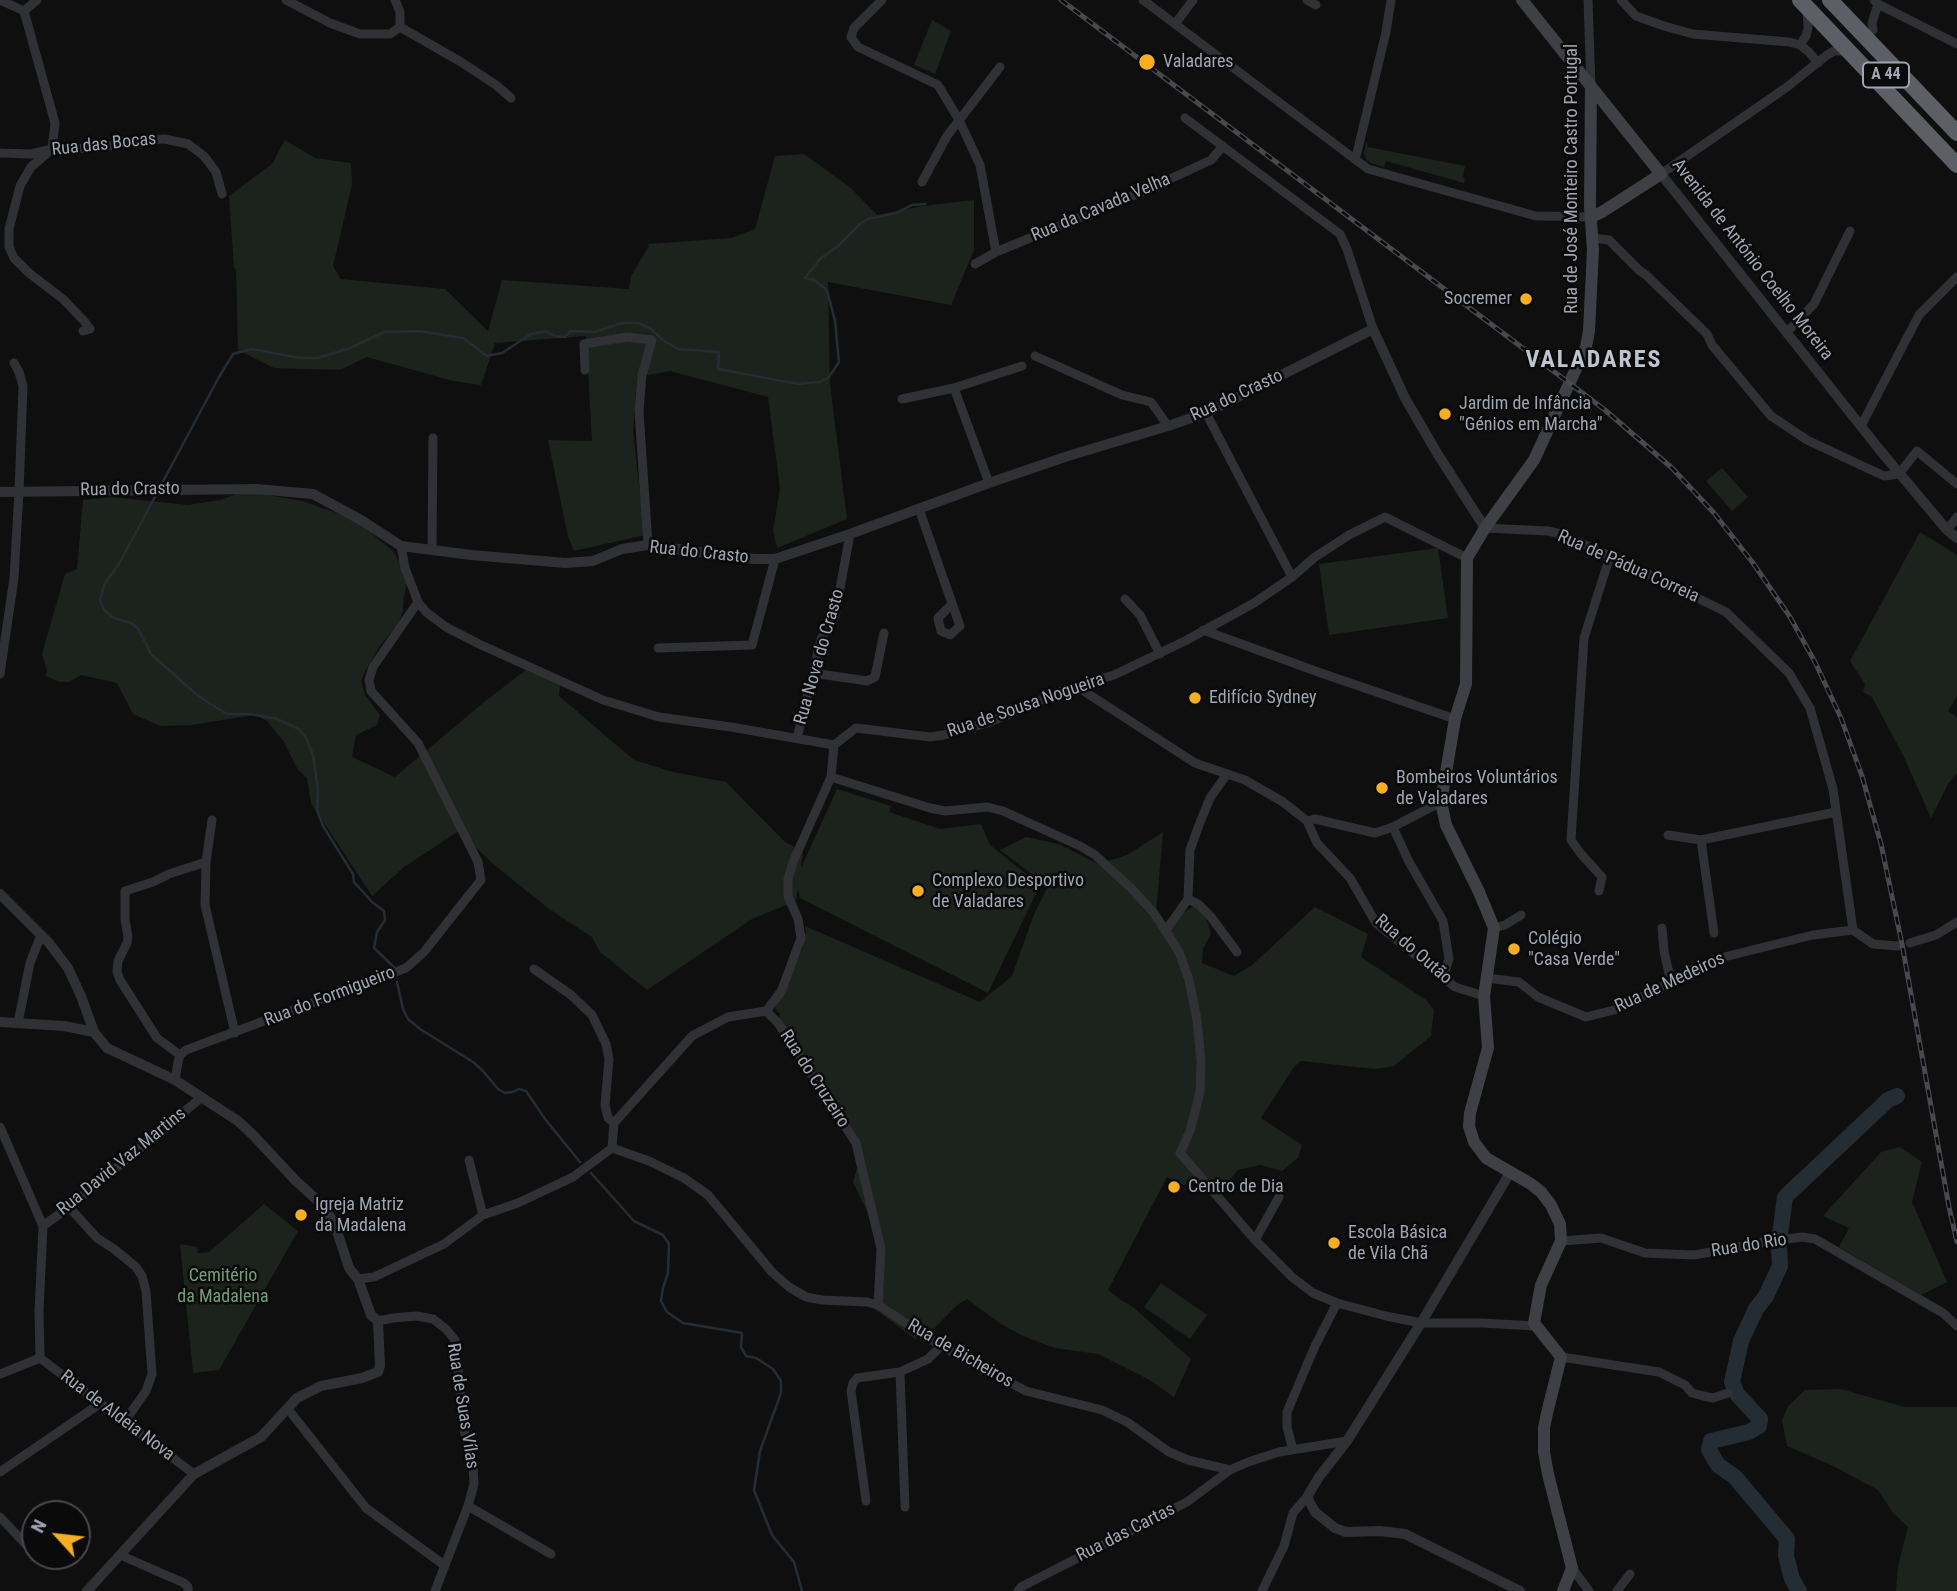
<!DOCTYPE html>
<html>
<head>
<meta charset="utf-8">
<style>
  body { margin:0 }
  #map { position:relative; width:1957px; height:1591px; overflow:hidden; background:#0f0f10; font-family:"Roboto Condensed",sans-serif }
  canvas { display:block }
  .north { position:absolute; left:21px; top:1500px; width:70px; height:70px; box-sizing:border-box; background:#0a0a0b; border:2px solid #46484e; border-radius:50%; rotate:297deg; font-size:19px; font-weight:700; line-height:28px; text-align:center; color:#9fa5b2 }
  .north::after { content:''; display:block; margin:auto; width:24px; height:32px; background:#f7ae21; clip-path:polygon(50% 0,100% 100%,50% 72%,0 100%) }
</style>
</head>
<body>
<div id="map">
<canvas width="1957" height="1591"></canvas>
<div class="north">N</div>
</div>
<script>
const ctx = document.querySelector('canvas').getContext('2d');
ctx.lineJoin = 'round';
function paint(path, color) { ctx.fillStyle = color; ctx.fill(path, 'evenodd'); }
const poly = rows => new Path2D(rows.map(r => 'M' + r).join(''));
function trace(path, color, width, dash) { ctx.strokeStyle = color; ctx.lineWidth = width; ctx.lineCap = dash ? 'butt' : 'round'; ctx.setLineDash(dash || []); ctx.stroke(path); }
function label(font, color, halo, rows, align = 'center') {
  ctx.font = font + ' "Roboto Condensed",sans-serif'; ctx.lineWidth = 5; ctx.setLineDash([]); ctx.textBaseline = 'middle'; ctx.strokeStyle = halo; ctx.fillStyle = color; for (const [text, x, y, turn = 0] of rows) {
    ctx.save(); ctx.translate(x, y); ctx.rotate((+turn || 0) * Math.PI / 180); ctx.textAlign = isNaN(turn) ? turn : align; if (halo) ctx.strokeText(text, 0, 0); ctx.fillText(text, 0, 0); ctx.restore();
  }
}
const green = poly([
  [932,20,951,31,935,74,914,65],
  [285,140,315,158,351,163,352,185,333,266,341,279,445,289,488,331,502,280,629,289,631,276,649,246,648,244,731,238,755,229,775,156,804,154,851,188,877,215,923,206,974,200,974,250,951,305,828,282,830,384,847,519,777,548,773,531,780,488,768,397,670,371,637,377,633,432,645,535,574,551,568,537,548,440,592,441,586,336,495,343,481,385,453,381,367,357,340,370,274,368,238,350,236,269,234,268,229,196,272,164],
  [1366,142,1367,142,1368,147,1465,166,1463,177,1465,178,1464,183,1386,161,1384,167,1371,163,1366,159,1364,154],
  [1722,468,1748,497,1732,511,1706,481],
  [245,491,302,501,354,519,394,552,408,579,404,596,403,610,399,623,378,648,361,680,365,695,380,715,377,725,356,735,352,757,395,777,484,702,526,670,560,685,559,696,634,760,673,772,726,782,785,842,803,852,801,868,837,789,891,806,889,812,940,829,981,824,990,845,1040,885,988,993,800,898,798,888,796,901,752,919,647,990,600,952,592,937,549,909,492,863,459,831,404,867,372,896,311,803,307,778,298,770,284,742,267,721,255,715,191,725,160,726,133,714,117,683,81,675,69,682,59,682,46,676,47,670,42,654,65,574,77,569,83,500,112,497,188,505,220,500],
  [1920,532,1957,555,1957,696,1948,711,1957,717,1957,773,1948,784,1931,818,1904,757,1872,697,1863,692,1865,684,1850,661],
  [1438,548,1448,618,1329,635,1319,564],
  [1163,832,1155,925,1171,921,1194,906,1206,918,1211,934,1203,949,1202,963,1234,976,1252,965,1315,907,1368,934,1361,957,1426,1000,1434,1010,1431,1036,1394,1066,1375,1069,1301,1061,1294,1067,1261,1118,1302,1145,1298,1158,1282,1171,1260,1165,1238,1170,1223,1188,1207,1179,1183,1185,1167,1177,1108,1290,1121,1300,1133,1307,1191,1359,1174,1397,1148,1379,1098,1354,1055,1348,1023,1336,1001,1324,967,1299,957,1305,930,1333,924,1330,915,1339,871,1306,883,1275,871,1220,853,1182,857,1168,856,1155,851,1138,780,1019,780,1014,774,1006,773,994,793,968,803,948,804,934,806,934,805,926,980,1002,1012,976,1034,914,1048,886,1000,850,1026,837,1059,844,1098,864,1127,855],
  [1900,1147,1922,1162,1912,1202,1947,1282,1921,1295,1839,1247,1849,1228,1823,1216,1881,1152],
  [264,1204,298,1231,219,1370,193,1373,180,1244,197,1247,198,1253,209,1252],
  [1161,1283,1207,1315,1190,1339,1144,1307],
  [1841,1389,1904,1407,1957,1407,1957,1591,1896,1591,1898,1566,1908,1527,1893,1513,1878,1490,1833,1466,1787,1446,1782,1420,1788,1406,1805,1390]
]);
const stream = poly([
  [160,487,219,377,233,354,252,349,300,358,318,358,350,348,384,332,419,331,463,338,487,356,502,353,531,334,546,331,555,336,565,337,571,331,595,332,622,323,638,323,651,329,664,341,678,349,719,352,718,369,798,384,820,382,829,377,839,362,835,321,827,290,814,280,805,278,820,259,838,246,860,224,868,219,896,213,912,205,925,204],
  [157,493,119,564,105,583,100,600,104,610,114,618,131,623,138,628,151,654,197,695,209,703,227,714,250,714,277,719,299,729,306,738,313,755,318,789,317,810,323,826,353,874,354,882,372,902,384,911,385,920,377,932,374,948,395,968],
  [397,982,403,1009,408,1019,420,1029,473,1062,483,1071,498,1089,505,1093,513,1092,519,1089,526,1091,545,1119,580,1162],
  [591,1173,634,1221,663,1235,669,1244,668,1273,663,1288,661,1301,667,1312,683,1323,742,1333,741,1347,746,1356,756,1358,773,1369,781,1381,781,1393,760,1451,754,1490,772,1535,794,1562,802,1591]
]);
const river = poly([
  [1780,1235,1785,1197,1888,1100,1897,1096],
  [1779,1246,1780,1266,1766,1296,1756,1309,1741,1341,1732,1382,1737,1394,1760,1419,1759,1426,1749,1432,1711,1441,1709,1450,1718,1465,1735,1477,1787,1539,1786,1556,1792,1579,1799,1591]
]);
const minor = poly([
  [0,0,24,11,37,0],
  [286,0,330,23,360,34,390,34,400,27],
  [395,0,400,12,400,27],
  [882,0,854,28,851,37,858,47,938,85,959,120,980,165,996,252],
  [1143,0,1368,169,1536,216,1591,217],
  [1307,0,1316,5],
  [1588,0,1591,86],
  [1621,0,1636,16,1664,26,1693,34,1789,42,1800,45,1809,52,1818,63],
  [1874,0,1878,4,1957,44],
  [24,11,55,123,52,149,31,167,20,186,9,229,9,247,14,258,29,273,63,299,84,321,90,329,83,331],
  [1175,24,1193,0],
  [400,27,461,62,496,85,511,98],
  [1873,30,1872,23,1878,4],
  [1800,45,1806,36,1808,28,1807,9],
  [1185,118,1340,234,1347,249,1373,329],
  [0,153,31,154,52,149,96,148,145,140,165,139,188,144,204,156,216,172,222,194],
  [1354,159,1357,153,1386,32,1391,0],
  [1661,174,1787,87,1827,55,1834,51,1847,51],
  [922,182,947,136,1000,67],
  [1593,238,1609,240,1640,271,1646,275,1707,334,1712,345,1771,416,1807,440,1884,476,1899,474,1917,451,1957,484],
  [975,264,996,252,1142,192,1211,160,1223,146],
  [1787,332,1814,304,1850,231],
  [1035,356,1122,395,1151,402,1168,426],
  [585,370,584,344,627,337,652,340,642,375,639,411,648,545],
  [954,388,989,483],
  [902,399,954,388,1022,366],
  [1206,413,1292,577],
  [1861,426,1919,315,1957,277],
  [919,509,960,626,950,635,941,631,938,618,952,604],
  [1485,528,1548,531,1561,534,1632,566,1726,612,1789,673,1810,708,1833,789,1853,930],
  [1947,530,1957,517],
  [401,546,405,568,418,602,426,612,446,627,479,644,603,700,659,717,731,727,834,745],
  [432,550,433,438],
  [1125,599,1140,615,1160,654],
  [1203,630,1321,673,1455,719],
  [658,648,752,645,775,559],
  [813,673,867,681,875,677,884,633],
  [0,674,14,578,19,492,23,386,19,372,14,363],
  [1076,686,1195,763,1245,780,1283,802,1307,821,1317,843,1350,878,1376,923,1455,987,1484,996],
  [797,738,821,639,835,616,850,534],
  [834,745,856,728,930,737,944,735,987,723,1038,702,1049,695,1114,675,1185,641,1254,603,1292,577,1315,557,1349,535,1385,517,1467,558],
  [831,777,930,808,945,811,987,807,1003,811,1080,846,1095,855,1131,888,1154,913,1179,952,1189,980,1197,1020,1201,1061,1200,1092,1190,1131,1180,1153,1255,1240,1292,1277,1313,1293,1337,1303,1386,1316,1421,1323,1482,1323,1535,1326],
  [212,820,206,862,205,905,235,1033],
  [1307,821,1315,819,1375,833,1393,827,1441,802],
  [1393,827,1408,860,1443,921,1449,959,1443,977],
  [1668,835,1701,840,1836,812],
  [1701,840,1714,933],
  [1599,891,1602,877,1581,854,1571,840,1584,638,1610,556],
  [1188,899,1190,850,1199,825,1210,798,1227,774],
  [1188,899,1198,904,1211,917,1237,952],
  [1494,928,1505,925,1521,915],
  [1662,928,1664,951,1671,982],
  [1166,930,1188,899],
  [1910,943,1936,935,1957,922],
  [534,969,571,995,592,1015,606,1044,609,1059,605,1105,608,1118,614,1123],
  [1487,978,1519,982,1538,997,1586,1017,1618,1009,1716,959,1813,935,1853,930,1873,944,1898,946],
  [766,1011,778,1023,856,1143,881,1249,878,1305],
  [766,1011,781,992,801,938,798,919,788,896,788,879,793,862,831,777,834,745],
  [18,1023,30,963,41,935],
  [180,1055,157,1038,120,980,117,972,118,961,127,943,128,936,125,920,125,891,153,882,169,874,206,862],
  [175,1080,178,1062,180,1055,186,1050,406,968,424,952,481,880,478,862,418,743,371,691,369,680,373,667,418,602],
  [0,1127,43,1226,39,1312,40,1358],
  [612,1148,649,1161,684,1178,708,1195,772,1272,789,1287,806,1297,822,1300,867,1302,878,1305,941,1346,1026,1391,1102,1410,1127,1422,1169,1452,1188,1460,1230,1470],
  [469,1160,483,1215],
  [69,1207,97,1238,114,1249,136,1267,142,1276,146,1291,152,1374,146,1391,125,1421],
  [43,1226,69,1207,202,1097],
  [1255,1240,1279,1197],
  [1561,1241,1601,1238,1645,1253,1694,1255,1765,1242,1802,1237,1815,1239,1943,1313,1957,1326],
  [358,1279,374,1277,444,1244,483,1215,518,1203,573,1177,612,1148,614,1123,692,1036,728,1017,766,1011],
  [378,1321,393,1318,417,1316,433,1319,446,1329,455,1340,464,1430,473,1466,474,1484,468,1506,435,1591],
  [1561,1357,1659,1372,1685,1385,1692,1393,1703,1396,1713,1398,1728,1393],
  [40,1358,194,1474],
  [900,1372,905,1507],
  [0,1374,40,1358],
  [288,1409,366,1508,444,1565],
  [1293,1450,1287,1427,1287,1412,1315,1346,1337,1303],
  [0,1472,101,1403],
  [866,1501,851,1391,853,1383,857,1378,900,1372,928,1359,941,1346],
  [468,1506,551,1554],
  [0,1517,34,1553],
  [120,1555,184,1583,188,1587,188,1591],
  [1572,1568,1589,1591],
  [1018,1591,1021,1587,1187,1502,1230,1470,1248,1462,1279,1452,1347,1441],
  [1262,1591,1284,1546,1293,1513,1307,1497],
  [1617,1591,1630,1574]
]);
const tertiary = poly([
  [1661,174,1879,449,1947,530,1957,538],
  [0,492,257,489,313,494,361,520,401,546,471,555,565,563,593,561,622,549,648,545,754,559,775,559,850,534,989,483,1068,456,1168,426,1206,413,1373,329,1405,398,1437,453,1485,528],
  [0,894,49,943,68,968,81,996,94,1032,107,1048,175,1080,238,1121,253,1135,296,1181,316,1199,334,1222,349,1268,358,1279,371,1315,378,1321,380,1366,378,1372,362,1378,321,1386,297,1398,261,1437,194,1474,87,1591],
  [0,1022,64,1026,94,1032],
  [1511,1171,1421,1323,1347,1441,1319,1477,1307,1497,1315,1512,1335,1528,1346,1532,1380,1531,1405,1534,1520,1591]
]);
const secondary = poly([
  [1522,0,1661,174,1602,212,1591,217],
  [1563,1591,1572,1568,1548,1474,1544,1452,1544,1428,1547,1413,1561,1357,1534,1323,1541,1285,1561,1241,1560,1224,1551,1205,1541,1192,1531,1184,1486,1158,1474,1142,1469,1126,1470,1113,1488,1048,1484,996,1494,928,1479,892,1446,825,1441,802,1455,719,1466,684,1467,558,1485,528,1534,460,1586,347,1589,331,1593,250,1590,206,1591,86]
]);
const motorway = poly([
  [1800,0,1957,165],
  [1830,0,1957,133]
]);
const rail = poly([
  [1061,0,1605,410,1672,468,1714,513,1753,563,1790,617,1815,662,1841,718,1862,776,1881,844,1902,944,1949,1207,1957,1242]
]);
const markers = [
  [1147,62,9,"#f7ae21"],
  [1526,299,7,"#f7ae21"],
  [1445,414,7,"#f7ae21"],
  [1195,698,7,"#f7ae21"],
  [1382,788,7,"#f7ae21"],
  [918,891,7,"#f7ae21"],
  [1514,949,7,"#f7ae21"],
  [1174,1187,7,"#f7ae21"],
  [301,1215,7,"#f7ae21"],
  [1334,1243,7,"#f7ae21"]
];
const shields = [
  [1886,75,46]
];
const shieldNames = [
  ["A 44",1886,75]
];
const poiNames = [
  ["Valadares",1163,62],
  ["Socremer",1512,299,"right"],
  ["Jardim de Infância",1459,404],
  ["\"Génios em Marcha\"",1459,425],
  ["Edifício Sydney",1209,698],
  ["Bombeiros Voluntários",1396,778],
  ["de Valadares",1396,799],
  ["Complexo Desportivo",932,881],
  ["de Valadares",932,902],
  ["Colégio",1528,939],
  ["\"Casa Verde\"",1528,960],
  ["Centro de Dia",1188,1187],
  ["Igreja Matriz",315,1205],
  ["da Madalena",315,1226],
  ["Escola Básica",1348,1233],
  ["de Vila Chã",1348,1254]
];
const streetNames = [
  ["Rua das Bocas",104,145,-6],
  ["Rua de José Monteiro Castro Portugal",1572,179,-90],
  ["Rua da Cavada Velha",1101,208,-23],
  ["Avenida de António Coelho Moreira",1752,260,52],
  ["Rua do Crasto",1237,396,-25],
  ["Rua do Crasto",130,490,-1],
  ["Rua do Crasto",699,553,6],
  ["Rua de Pádua Correia",1628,567,24],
  ["Rua Nova do Crasto",820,657,-74],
  ["Rua de Sousa Nogueira",1026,706,-19],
  ["Rua do Outão",1413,950,41],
  ["Rua de Medeiros",1670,983,-25],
  ["Rua do Formigueiro",330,997,-21],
  ["Rua do Cruzeiro",814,1079,57],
  ["Rua David Vaz Martins",122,1162,-39],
  ["Rua do Rio",1749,1246,-9],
  ["Rua de Bicheiros",960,1354,30],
  ["Rua de Suas Vílas",462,1406,81],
  ["Rua de Aldeia Nova",117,1416,37],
  ["Rua das Cartas",1126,1533,-27]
];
const parkNames = [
  ["Cemitério",223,1276],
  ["da Madalena",223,1297]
];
const districtNames = [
  ["VALADARES",1594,361]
];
paint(green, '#1b231c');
trace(stream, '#252d34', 2.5);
trace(river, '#252d34', 16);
trace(minor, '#303135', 9);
trace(tertiary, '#303135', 10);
trace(secondary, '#3e4045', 12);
trace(motorway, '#5c5f66', 16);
trace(rail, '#47494e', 5);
trace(rail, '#0a0a0b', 2.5, [8]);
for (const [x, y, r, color] of markers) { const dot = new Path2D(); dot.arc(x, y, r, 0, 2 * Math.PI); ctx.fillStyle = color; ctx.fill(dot); trace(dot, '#0a0a0b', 2.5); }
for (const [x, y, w] of shields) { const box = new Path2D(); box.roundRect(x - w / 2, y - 12.5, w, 25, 5); ctx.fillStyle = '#0a0a0b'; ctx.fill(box); trace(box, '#9fa5b2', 2); }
label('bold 16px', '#9fa5b2', null, shieldNames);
label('18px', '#9fa5b2', '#0a0a0b', poiNames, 'left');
label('18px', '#9fa5b2', '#0a0a0b', streetNames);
label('18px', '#759e78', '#0a0a0b', parkNames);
ctx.letterSpacing = '2px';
label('bold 24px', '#c0c4ce', '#0a0a0b', districtNames);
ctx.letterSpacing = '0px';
</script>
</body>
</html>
